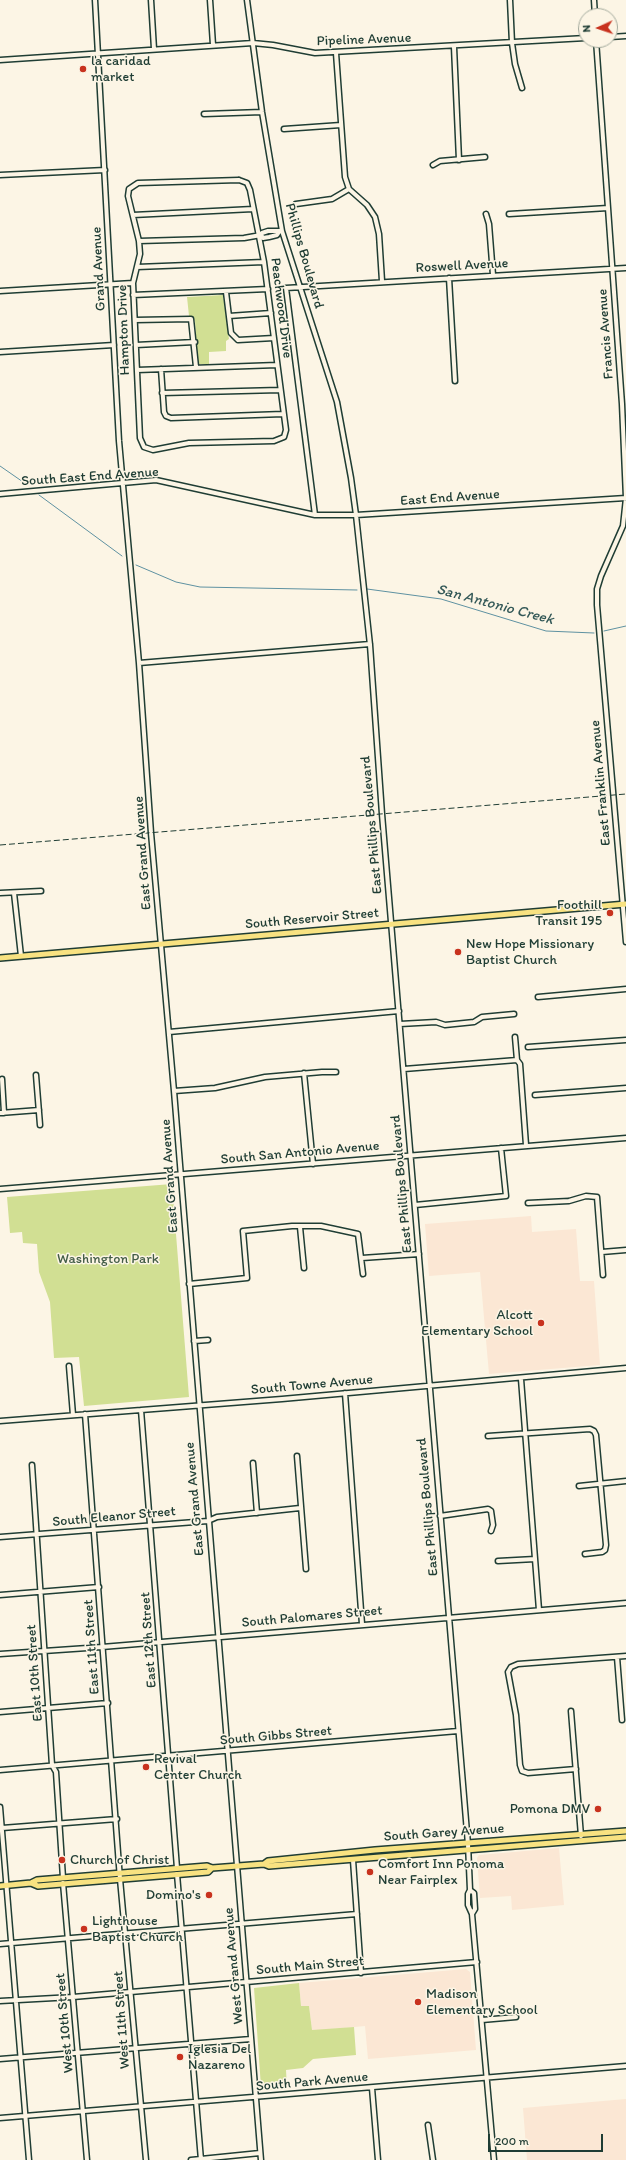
<!DOCTYPE html>
<html>
<head>
<meta charset="utf-8">
<style>
  body { margin:0 }
  #map { position:relative; width:626px; height:2160px; overflow:hidden; background:#fcf5e5; font-family:Itim,sans-serif }
  canvas { display:block }
  .north { position:absolute; left:578px; top:8px; width:40px; height:40px; box-sizing:border-box; background:#fcf5e5; border:1px solid #a4ab9e; border-radius:50%; rotate:267deg; font-size:11px; font-weight:700; line-height:16px; text-align:center; color:#1f3d34 }
  .north::after { content:''; display:block; margin:auto; width:14px; height:18px; background:#c8321e; clip-path:polygon(50% 0,100% 100%,50% 72%,0 100%) }
  .scale { position:absolute; left:488px; top:2134px; width:115px; height:18px; box-sizing:border-box; border:2px solid #1f3d34; border-top:0; padding-left:5px; font-size:12px; line-height:14px; white-space:nowrap; color:#1f3d34; -webkit-text-stroke:3px #fcf5e5; paint-order:stroke }
</style>
</head>
<body>
<div id="map">
<canvas width="626" height="2160"></canvas>
<div class="north">N</div>
<div class="scale">200 m</div>
</div>
<script>
const ctx = document.querySelector('canvas').getContext('2d');
ctx.lineJoin = 'round';
function paint(path, color) { ctx.fillStyle = color; ctx.fill(path, 'evenodd'); }
const poly = rows => new Path2D(rows.map(r => 'M' + r).join(''));
function trace(path, color, width, dash) { ctx.strokeStyle = color; ctx.lineWidth = width; ctx.lineCap = dash ? 'butt' : 'round'; ctx.setLineDash(dash || []); ctx.stroke(path); }
function label(font, color, halo, rows, align = 'center') {
  ctx.font = font + ' Itim,sans-serif'; ctx.lineWidth = 3; ctx.setLineDash([]); ctx.textBaseline = 'middle'; ctx.strokeStyle = halo; ctx.fillStyle = color; for (const [text, x, y, turn = 0] of rows) {
    ctx.save(); ctx.translate(x, y); ctx.rotate((+turn || 0) * Math.PI / 180); ctx.textAlign = isNaN(turn) ? turn : align; if (halo) ctx.strokeText(text, 0, 0); ctx.fillText(text, 0, 0); ctx.restore();
  }
}
const built = poly([
  [531,1216,532,1232,576,1229,580,1281,594,1281,600,1365,489,1374,480,1272,429,1276,425,1224],
  [559,1848,564,1905,512,1910,511,1896,480,1898,477,1858,479,1855],
  [466,1969,470,1972,476,2050,368,2059,365,2026,312,2031,309,2006,301,2007,299,1983],
  [626,2099,626,2160,527,2160,523,2108]
]);
const green = poly([
  [223,295,229,339,226,341,226,351,209,352,209,364,198,364,195,321,189,316,187,297],
  [172,1184,189,1397,84,1406,79,1357,54,1358,50,1302,39,1272,37,1244,23,1243,22,1232,10,1233,7,1197],
  [299,1983,301,2006,309,2006,312,2030,354,2027,356,2055,313,2059,303,2068,286,2070,287,2088,264,2090,261,2087,254,1988]
]);
const stream = poly([
  [0,466,26,484],
  [39,495,122,556],
  [136,565,176,582,200,587,357,590],
  [367,589,441,599,546,631,594,633],
  [604,631,626,626]
]);
const minor = poly([
  [95,0,119,441,139,663,151,833,174,1091,261,2160],
  [151,0,154,49],
  [210,0,213,45],
  [247,0,262,112,282,231,337,402,351,478,356,515,370,645,382,814,468,1844,470,1890,468,1894,468,1905,472,1914],
  [510,0,512,43,515,64,522,88],
  [594,0,595,16],
  [610,37,626,36],
  [596,40,622,404,626,498,623,526,601,576,597,589,597,605,626,942],
  [454,47,459,160],
  [336,53,345,177,349,189,367,205,375,217,379,234,382,281],
  [0,60,253,43,273,45,315,53,586,38],
  [204,114,262,112],
  [284,129,341,125],
  [433,165,440,161,485,157],
  [0,175,105,170],
  [239,180,247,183,250,190,264,262,286,430,284,437,274,441,189,443,153,450,144,447,140,438,133,283,140,254,139,241,128,196,129,189,138,183,239,180],
  [296,204,332,199,349,189],
  [486,214,489,224,493,275],
  [509,214,608,208],
  [133,215,253,209],
  [261,235,263,238,269,237,277,235,279,232],
  [139,241,244,238,261,235,262,233,268,231,282,231],
  [137,267,264,262],
  [449,278,455,381],
  [0,291,133,283],
  [226,292,231,333,238,340,274,338],
  [133,295,268,289],
  [229,316,271,313],
  [135,320,191,319,196,367],
  [136,345,195,342],
  [0,352,114,345],
  [161,369,164,412,166,416,171,418,283,414],
  [137,370,277,365],
  [162,393,280,390],
  [0,494,156,480,315,515,356,515,626,498],
  [315,515,286,288,626,268],
  [139,663,370,644],
  [0,893,41,891],
  [14,893,21,956],
  [538,997,626,989],
  [400,1024,436,1022,445,1025,474,1022,482,1017,514,1014],
  [169,1032,399,1011],
  [515,1037,517,1060,520,1064,526,1145],
  [528,1047,626,1040],
  [404,1069,517,1060],
  [304,1073,313,1164],
  [36,1075,40,1125],
  [2,1079,4,1113],
  [174,1091,215,1088,265,1077,322,1072,336,1072],
  [535,1095,626,1088],
  [0,1113,39,1110],
  [0,1189,626,1138],
  [528,1203,569,1201,586,1196,597,1197,603,1275],
  [415,1205,506,1196,501,1148],
  [300,1227,304,1268],
  [602,1252,626,1250],
  [362,1258,419,1254],
  [189,1284,247,1278,243,1231,292,1226,321,1226,358,1234,363,1274],
  [194,1341,208,1340],
  [69,1366,73,1415],
  [521,1379,539,1610],
  [345,1393,362,1624],
  [141,1410,177,1868],
  [85,1414,120,1879,146,2160],
  [0,1421,282,1399,626,1368],
  [488,1436,590,1429,594,1431,596,1435,606,1545,605,1550,602,1552,585,1554],
  [297,1456,306,1569],
  [253,1463,257,1513],
  [32,1465,52,1765,56,1772,63,1878],
  [579,1486,626,1481],
  [440,1516,488,1509,491,1511,493,1525,491,1531],
  [0,1537,208,1521,217,1517,300,1508],
  [498,1561,535,1559],
  [0,1595,99,1587],
  [0,1654,102,1647,626,1603],
  [617,1657,622,1720],
  [571,1711,581,1836],
  [0,1712,108,1703],
  [576,1769,528,1773,522,1771,520,1765,516,1715,508,1672,511,1667,518,1664,626,1656],
  [0,1770,458,1731],
  [0,1807,29,2160],
  [2,1828,117,1819],
  [353,1860,361,1973],
  [177,1874,201,2160],
  [63,1883,87,2160],
  [470,1890,474,1893,475,1909,472,1914,494,2160],
  [0,1944,357,1914],
  [0,2001,73,1997,477,1962],
  [482,2020,516,2017],
  [0,2059,251,2039],
  [372,2088,378,2160],
  [0,2118,626,2066],
  [428,2125,433,2160],
  [191,2160,260,2153]
]);
const major = poly([
  [0,958,626,904],
  [264,1864,268,1861,375,1850,626,1831],
  [31,1883,37,1880,207,1866,212,1868,264,1864,269,1866,626,1837],
  [0,1886,31,1883,38,1886,208,1872,212,1868]
]);
const rail = poly([
  [0,845,626,794]
]);
const markers = [
  [83,69,4,"#c8321e"],
  [610,913,4,"#c8321e"],
  [458,952,4,"#c8321e"],
  [541,1323,4,"#c8321e"],
  [146,1767,4,"#c8321e"],
  [598,1809,4,"#c8321e"],
  [62,1860,4,"#c8321e"],
  [370,1872,4,"#c8321e"],
  [209,1895,4,"#c8321e"],
  [84,1929,4,"#c8321e"],
  [418,2002,4,"#c8321e"],
  [180,2057,4,"#c8321e"]
];
const streetNames = [
  ["Pipeline Avenue",364,40,-2],
  ["Phillips Boulevard",304,256,74],
  ["Roswell Avenue",462,266,-3],
  ["Grand Avenue",99,269,-93],
  ["Peachwood Drive",281,308,83],
  ["Hampton Drive",124,330,-92],
  ["Francis Avenue",606,334,-94],
  ["South East End Avenue",90,477,-4],
  ["East End Avenue",450,498,-4],
  ["East Franklin Avenue",601,783,-95],
  ["East Phillips Boulevard",372,825,-95],
  ["East Grand Avenue",143,853,-94],
  ["South Reservoir Street",312,919,-5],
  ["South San Antonio Avenue",300,1153,-5],
  ["East Grand Avenue",170,1176,-94],
  ["East Phillips Boulevard",402,1184,-95],
  ["South Towne Avenue",312,1385,-5],
  ["East Grand Avenue",195,1499,-95],
  ["East Phillips Boulevard",428,1507,-95],
  ["South Eleanor Street",114,1517,-5],
  ["South Palomares Street",312,1617,-5],
  ["East 12th Street",149,1640,-94],
  ["East 11th Street",92,1647,-94],
  ["East 10th Street",35,1673,-94],
  ["South Gibbs Street",276,1736,-5],
  ["South Garey Avenue",444,1833,-4],
  ["West Grand Avenue",234,1966,-95],
  ["South Main Street",310,1966,-5],
  ["West 11th Street",122,2020,-94],
  ["West 10th Street",65,2023,-95],
  ["South Park Avenue",312,2082,-5]
];
const poiNames = [
  ["la caridad",91,61],
  ["market",91,77],
  ["Foothill",602,905,"right"],
  ["Transit 195",602,921,"right"],
  ["New Hope Missionary",466,944],
  ["Baptist Church",466,960],
  ["Alcott",533,1315,"right"],
  ["Elementary School",533,1331,"right"],
  ["Revival",154,1759],
  ["Center Church",154,1775],
  ["Pomona DMV",590,1809,"right"],
  ["Church of Christ",70,1860],
  ["Comfort Inn Ponoma",378,1864],
  ["Near Fairplex",378,1880],
  ["Domino's",201,1895,"right"],
  ["Lighthouse",92,1921],
  ["Baptist Church",92,1937],
  ["Madison",426,1994],
  ["Elementary School",426,2010],
  ["Iglesia Del",188,2049],
  ["Nazareno",188,2065]
];
const parkNames = [
  ["Washington Park",108,1259]
];
const waterNames = [
  ["San Antonio Creek",495,605,15]
];
paint(built, '#fbe7d4');
paint(green, '#d1df93');
trace(stream, '#5e91a1', 1);
trace(minor, '#1f3d34', 7);
trace(major, '#1f3d34', 8);
trace(minor, '#fcf5e5', 4);
trace(major, '#f8e281', 5);
trace(rail, '#1f3d34', 1, [6, 3]);
for (const [x, y, r, color] of markers) { const dot = new Path2D(); dot.arc(x, y, r, 0, 2 * Math.PI); ctx.fillStyle = color; ctx.fill(dot); trace(dot, '#fcf5e5', 1.5); }
label('14px', '#1f3d34', '#fcf5e5', streetNames);
label('14px', '#1f3d34', '#fcf5e5', poiNames, 'left');
label('14px', '#435d47', '#fcf5e5', parkNames);
label('italic 15px', '#345958', '#fcf5e5', waterNames);
</script>
</body>
</html>
